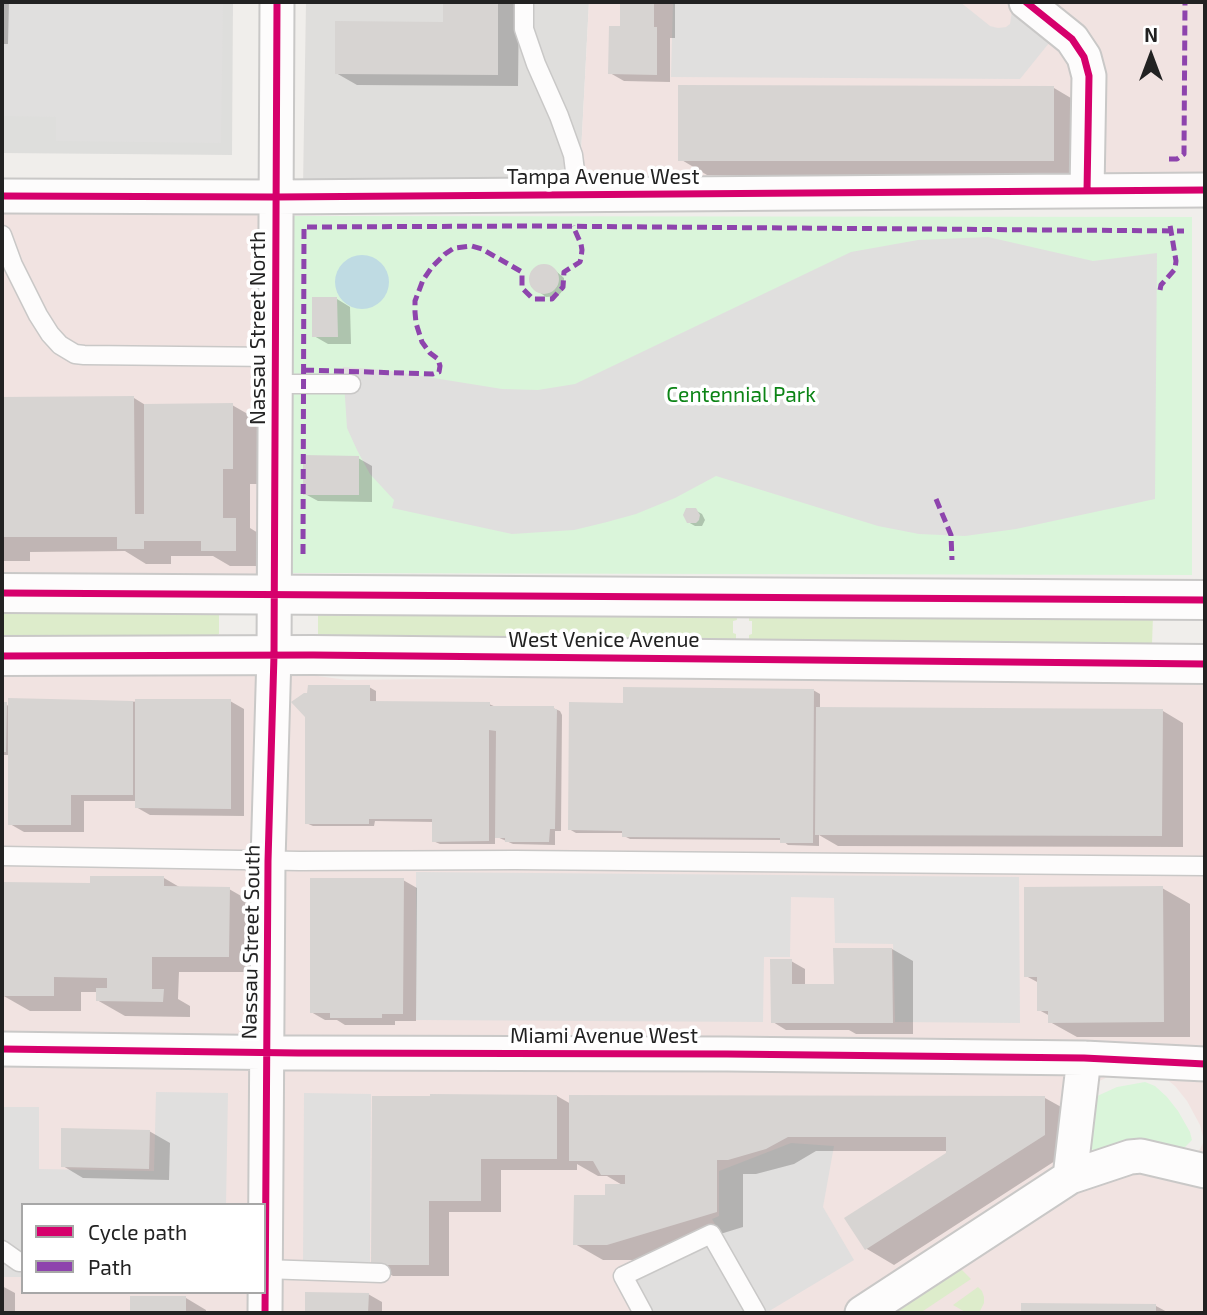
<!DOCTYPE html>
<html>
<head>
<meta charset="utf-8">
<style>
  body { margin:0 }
  #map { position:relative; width:1207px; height:1315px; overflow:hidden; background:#f0eeeb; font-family:"Exo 2",sans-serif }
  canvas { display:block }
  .frame { position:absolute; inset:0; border:4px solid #222; pointer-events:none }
  .legend { position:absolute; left:21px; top:1203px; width:245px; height:91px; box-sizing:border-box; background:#fff; border:2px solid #a7a7a7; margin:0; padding:9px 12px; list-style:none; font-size:21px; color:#222 }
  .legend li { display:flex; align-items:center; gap:14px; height:35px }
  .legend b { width:35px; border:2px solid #a7a7a7 }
  .north { position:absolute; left:1116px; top:21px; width:70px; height:70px; -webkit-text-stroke:5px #fff; paint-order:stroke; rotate:0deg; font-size:19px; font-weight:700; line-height:28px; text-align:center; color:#222 }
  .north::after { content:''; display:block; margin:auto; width:24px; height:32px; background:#222; clip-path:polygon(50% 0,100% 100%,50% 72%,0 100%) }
</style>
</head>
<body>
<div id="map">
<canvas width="1207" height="1315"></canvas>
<div class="frame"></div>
<ul class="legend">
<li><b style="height:9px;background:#d6006c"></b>Cycle path</li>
<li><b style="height:9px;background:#8e44ad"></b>Path</li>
</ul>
<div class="north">N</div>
</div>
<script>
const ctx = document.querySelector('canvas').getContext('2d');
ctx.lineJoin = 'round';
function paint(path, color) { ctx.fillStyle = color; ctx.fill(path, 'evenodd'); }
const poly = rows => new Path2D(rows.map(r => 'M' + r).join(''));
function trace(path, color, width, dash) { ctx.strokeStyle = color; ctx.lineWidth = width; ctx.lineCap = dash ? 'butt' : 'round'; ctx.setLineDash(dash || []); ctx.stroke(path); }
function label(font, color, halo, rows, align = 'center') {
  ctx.font = font + ' "Exo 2",sans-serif'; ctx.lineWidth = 7; ctx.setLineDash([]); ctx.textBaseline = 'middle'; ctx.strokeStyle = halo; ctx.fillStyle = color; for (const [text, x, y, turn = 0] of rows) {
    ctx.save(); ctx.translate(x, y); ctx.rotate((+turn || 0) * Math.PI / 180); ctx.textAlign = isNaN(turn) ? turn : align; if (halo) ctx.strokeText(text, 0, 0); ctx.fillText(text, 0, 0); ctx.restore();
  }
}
const residential = poly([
  [306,2,589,2,579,191,303,186]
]);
const commercial = poly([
  [589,2,1205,2,1205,202,579,191],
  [2,185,291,202,279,579,2,577],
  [2,672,296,673,347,680,771,675,1205,680,1205,1313,2,1313],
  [1116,1073,1159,1073,1175,1086,1187,1101,1200,1125,1204,1141,1200,1149,1188,1162,1078,1153,1087,1087],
  [23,1205,264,1205,264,1292,23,1292]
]);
const religious = poly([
  [2,2,233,2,232,155,2,153]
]);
const grass = poly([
  [2,606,219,613,219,634,213,637,2,639],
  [736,612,737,620,733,621,733,633,736,634,736,643,333,639,318,635,318,613],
  [749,612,1153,616,1152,644,749,644,749,635,752,634,752,621,749,621],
  [959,1267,971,1279,920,1313,890,1313],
  [978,1287,982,1291,984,1297,984,1303,979,1313,967,1313,953,1305]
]);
const park = poly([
  [291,216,1192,217,1192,575,291,573],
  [1145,1082,1155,1086,1167,1097,1178,1111,1190,1132,1192,1140,1183,1149,1098,1153,1090,1148,1095,1097,1117,1087]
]);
const parking = poly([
  [2,2,223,2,221,143,56,141,56,117,2,116],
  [673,2,960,2,990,26,998,28,1006,27,1010,24,1012,11,1049,43,1020,79,671,77],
  [988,237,1093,261,1157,253,1155,499,1016,529,965,536,919,534,878,526,716,476,675,498,636,514,607,522,574,530,512,534,392,508,394,500,370,474,357,450,347,428,343,367,384,370,502,389,538,390,575,384,851,252,918,240],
  [416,872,1019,877,1020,1023,895,1022,893,944,835,943,834,898,791,897,790,957,764,957,763,1022,416,1020],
  [156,1092,228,1093,226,1205,23,1205,23,1277,2,1277,2,1107,39,1107,39,1169,154,1171],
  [304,1093,371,1094,370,1263,303,1263],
  [791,1143,834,1146,823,1207,854,1260,766,1313,712,1219,719,1216,719,1171],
  [719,1237,763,1313,639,1313,617,1281]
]);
const water = poly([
  '335 282a27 27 0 1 1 54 0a27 27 0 1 1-54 0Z'
]);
const shadow = poly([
  [2,2,9,2,8,44,4,44,4,60,2,60],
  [444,2,519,2,518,86,357,85,336,73,445,24],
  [622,2,675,2,675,38,670,38,670,82,624,81,610,73,627,28,622,25],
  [1054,88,1081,104,1081,176,707,175,680,159],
  [538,266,550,266,564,278,564,289,558,296,546,297,531,286,531,274],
  [337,299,350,307,351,344,328,344,314,336],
  [134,398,147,406,232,405,260,421,260,484,250,484,250,528,263,536,263,566,230,566,213,556,171,556,171,564,146,564,125,551,30,552,30,561,2,561,2,399],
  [358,458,372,466,372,502,318,501,305,494],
  [695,510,702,514,705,520,702,526,695,526,688,522],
  [369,687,376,691,376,702,489,704,496,707,553,708,560,711,562,715,561,831,555,831,555,845,513,844,495,836,495,844,440,844,433,841,434,822,375,821,374,826,313,826,306,823],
  [813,690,820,694,820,709,1163,711,1183,723,1183,847,838,846,819,835,819,846,788,845,782,840,630,839,624,836,624,833,576,833,569,829,625,705],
  [230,701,244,709,244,816,150,815,136,807,136,801,84,801,84,832,24,832,10,824,10,755,2,755,2,704,10,706,80,702],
  [164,878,181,888,229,889,257,905,256,972,179,972,178,999,190,1006,190,1017,125,1016,97,1000,97,992,81,992,81,1011,30,1011,2,995,2,884,92,885],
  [403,880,417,888,416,1021,395,1021,395,1025,345,1025,337,1020,325,1020,311,1012],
  [1162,888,1190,904,1190,1037,1077,1037,1050,1022,1050,1016,1039,1010,1039,983,1026,976],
  [892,949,913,961,913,1034,856,1034,849,1030,786,1030,773,1022,791,961,805,969,805,986,835,987],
  [557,1096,571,1104,1045,1098,1072,1113,1072,1150,894,1265,867,1249,847,1219,951,1151,816,1151,794,1164,756,1174,743,1174,743,1227,636,1260,603,1260,575,1244,624,1186,607,1176,598,1176,577,1164,577,1170,501,1170,501,1212,449,1212,449,1276,393,1276,373,1264,374,1098],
  [149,1131,170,1143,169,1180,83,1178,63,1166],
  [2,1286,15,1293,15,1313,2,1313],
  [307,1294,368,1294,382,1302,382,1313,307,1313],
  [131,1298,186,1298,206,1310,206,1313,131,1313],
  [1023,1305,1156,1306,1169,1313,1023,1313]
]);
const building = poly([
  [443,2,498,2,498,75,335,74,335,21,443,22],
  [620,2,654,2,654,27,657,27,657,75,608,74,609,26,620,26],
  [678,85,1054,86,1054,161,678,161],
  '529 279a15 15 0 1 1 30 0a15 15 0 1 1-30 0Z',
  [312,297,337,297,338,337,312,337],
  [134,396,135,514,144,514,144,404,233,403,233,469,223,469,223,518,236,518,236,551,201,551,201,541,144,541,144,549,117,549,117,537,2,537,2,397],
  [303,455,359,456,359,495,303,495],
  [686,508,696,508,700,515,699,520,696,523,687,523,683,515],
  [308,685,370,685,370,701,490,702,490,706,554,706,554,709,557,709,555,829,550,829,549,842,505,842,505,838,495,838,496,731,489,730,489,841,432,842,432,819,369,819,369,824,305,824,305,717,291,702,304,693,307,693],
  [623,687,814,689,813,843,780,843,780,838,622,837,622,831,568,830,569,702,623,703],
  [8,698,133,701,133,795,71,795,71,825,8,825],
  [135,699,231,699,231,809,135,808],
  [2,702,7,702,6,752,2,752],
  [816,707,1163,709,1162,836,815,835],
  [90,876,164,876,164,886,230,887,229,957,152,957,152,989,164,989,163,1002,96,1001,96,988,107,988,107,978,54,977,54,996,2,996,2,882,90,883],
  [310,878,404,878,403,1014,382,1014,382,1018,330,1018,330,1013,310,1013],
  [1163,886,1164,1022,1048,1023,1048,1011,1037,1011,1037,977,1024,977,1024,887],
  [833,948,892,948,893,1023,771,1023,770,959,792,959,792,984,834,984],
  [430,1094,557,1095,557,1159,481,1159,481,1201,429,1201,429,1265,371,1265,372,1096,430,1096],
  [569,1095,1045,1096,1045,1135,865,1250,844,1218,946,1153,946,1137,788,1137,766,1149,728,1160,717,1160,717,1212,607,1245,573,1245,574,1195,605,1195,605,1184,625,1184,625,1175,601,1175,593,1161,569,1161],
  [61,1128,150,1130,149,1169,61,1167],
  [305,1292,369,1293,368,1313,305,1313],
  [130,1296,186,1296,186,1313,130,1313],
  [1021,1303,1156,1304,1156,1313,1021,1313]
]);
const service = poly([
  [524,2,524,29,536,64,559,116,573,155,578,195],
  [2,235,13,265,38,315,50,334,60,345,75,354,84,355,276,357],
  [275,384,351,384],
  [2,856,300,861,515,860,1205,866],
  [2,1250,19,1262,23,1262],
  [264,1269,381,1273],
  [643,1313,623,1276,711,1234,756,1313]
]);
const minor = poly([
  [1026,2,1072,39,1084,57,1089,76,1087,191],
  [2,196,276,197,1205,190],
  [2,1049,298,1053,727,1054,1084,1058,1205,1064],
  [1070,1177,1130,1157,1141,1156,1205,1171],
  [265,1313,268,861,274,655,277,2],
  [862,1313,1070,1177,1084,1058]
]);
const tertiary = poly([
  [2,593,1205,600],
  [2,656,313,655,1205,664]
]);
const quiet = poly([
  [1169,159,1177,159,1184,154,1185,2],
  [1160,290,1161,285,1175,269,1176,261,1170,225],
  [304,370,433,374,439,372,440,366,438,359,430,353,422,342,416,323,415,312,415,301,423,280,432,267,445,254,454,248,472,246,482,249,522,272,522,288,533,299,552,299,563,287,564,272,580,262,581,258,582,250,581,244,573,226],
  [936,499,951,535,952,560],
  [303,554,304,227,529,226,1184,231]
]);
const cycleway = poly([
  [1026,2,1072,39,1084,57,1089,76,1087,191],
  [2,196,276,197,1205,190],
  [2,593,1205,600],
  [2,656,313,655,1205,664],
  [2,1049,298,1053,727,1054,1084,1058,1205,1064],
  [265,1313,268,861,274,655,277,2]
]);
const streetNames = [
  ["Tampa Avenue West",603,177],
  ["Nassau Street North",258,328,-90],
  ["West Venice Avenue",604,640],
  ["Nassau Street South",251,942,-89],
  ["Miami Avenue West",604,1036]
];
const parkNames = [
  ["Centennial Park",741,395]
];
paint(residential, '#dfdedc');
paint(commercial, '#f1e3e1');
paint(religious, '#dededc');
paint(grass, '#ddeccb');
paint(park, '#daf5da');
paint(parking, '#e0dfde');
paint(water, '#bfdbe3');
paint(shadow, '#0003');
paint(building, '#d7d4d2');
trace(service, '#c9c8c7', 21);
trace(minor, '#c9c8c7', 37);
trace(tertiary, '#c9c8c7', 42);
trace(service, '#fdfcfc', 18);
trace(minor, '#fdfcfc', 33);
trace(tertiary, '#fdfcfc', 38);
trace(quiet, '#8e44ad', 5, [10, 5]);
trace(cycleway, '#d6006c', 7);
label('21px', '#222', '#fff', streetNames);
label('21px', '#0c8416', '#fff', parkNames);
</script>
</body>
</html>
